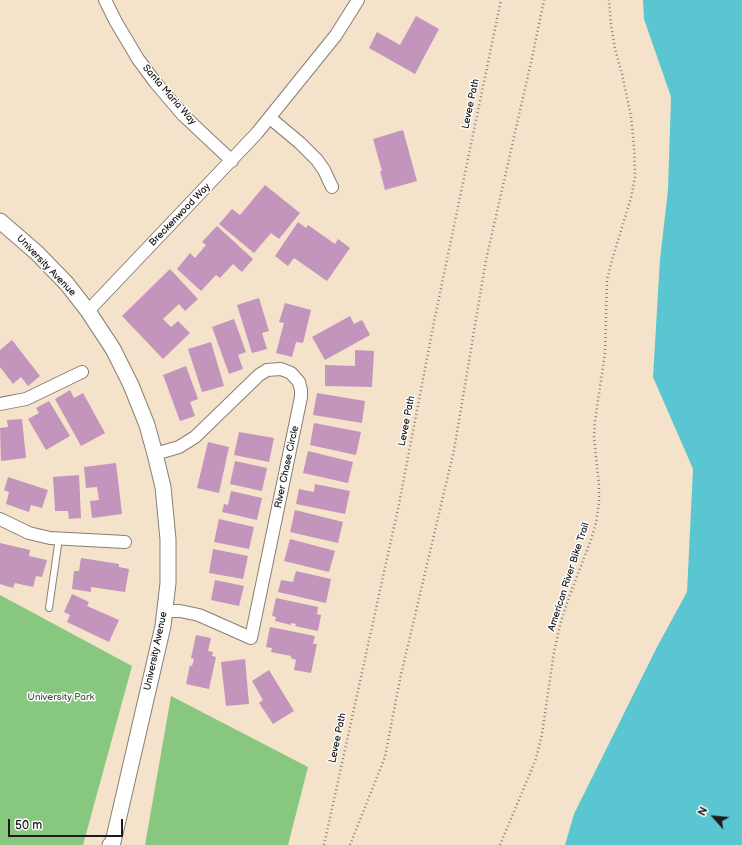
<!DOCTYPE html>
<html>
<head>
<meta charset="utf-8">
<style>
  body { margin:0 }
  #map { position:relative; width:742px; height:845px; overflow:hidden; background:#f5e2ca; font-family:"Balsamiq Sans",sans-serif }
  canvas { display:block }
  .north { position:absolute; left:694px; top:797px; width:40px; height:40px; -webkit-text-stroke:3px #fff; paint-order:stroke; rotate:297deg; font-size:11px; font-weight:700; line-height:16px; text-align:center; color:#1c1c1c }
  .north::after { content:''; display:block; margin:auto; width:14px; height:18px; background:#1c1c1c; clip-path:polygon(50% 0,100% 100%,50% 72%,0 100%) }
  .scale { position:absolute; left:8px; top:819px; width:115px; height:18px; box-sizing:border-box; border:2px solid #1c1c1c; border-top:0; padding-left:5px; font-size:12px; line-height:14px; white-space:nowrap; color:#1c1c1c; -webkit-text-stroke:3px #fff; paint-order:stroke }
</style>
</head>
<body>
<div id="map">
<canvas width="742" height="845"></canvas>
<div class="north">N</div>
<div class="scale">50 m</div>
</div>
<script>
const ctx = document.querySelector('canvas').getContext('2d');
ctx.lineJoin = 'round';
function paint(path, color) { ctx.fillStyle = color; ctx.fill(path, 'evenodd'); }
const poly = rows => new Path2D(rows.map(r => 'M' + r).join(''));
function trace(path, color, width, dash) { ctx.strokeStyle = color; ctx.lineWidth = width; ctx.lineCap = dash ? 'butt' : 'round'; ctx.setLineDash(dash || []); ctx.stroke(path); }
function label(font, color, halo, rows, align = 'center') {
  ctx.font = font + ' "Balsamiq Sans",sans-serif'; ctx.lineWidth = 3; ctx.setLineDash([]); ctx.textBaseline = 'middle'; ctx.strokeStyle = halo; ctx.fillStyle = color; for (const [text, x, y, turn = 0] of rows) {
    ctx.save(); ctx.translate(x, y); ctx.rotate((+turn || 0) * Math.PI / 180); ctx.textAlign = isNaN(turn) ? turn : align; if (halo) ctx.strokeText(text, 0, 0); ctx.fillText(text, 0, 0); ctx.restore();
  }
}
const green = poly([
  [0,595,132,666,83,845,0,845],
  [171,696,308,767,288,845,145,845]
]);
const water = poly([
  [643,0,742,0,742,845,565,845,574,814,657,647,687,592,693,469,653,377,660,259,668,190,671,97,644,19]
]);
const building = poly([
  [416,16,439,29,415,74,369,48,377,32,400,45],
  [403,130,417,181,385,190,380,171,382,171,373,139],
  [265,185,300,213,279,239,271,233,254,253,219,224,232,209,240,215],
  [298,222,306,228,308,225,335,244,338,239,350,248,327,281,294,258,288,266,275,256],
  [217,226,253,259,242,272,233,264,220,278,216,275,201,291,177,269,190,253,195,258,206,245,202,242],
  [170,269,198,299,185,311,179,304,163,319,171,327,178,321,190,333,163,359,122,316],
  [259,298,269,331,262,333,267,349,252,353,237,305],
  [285,303,311,310,303,343,296,342,292,357,276,353,284,323,279,322],
  [350,316,354,324,362,320,370,335,325,360,312,337],
  [234,319,246,352,238,355,243,369,229,374,212,327],
  [12,340,40,376,28,386,21,377,13,384,0,367,0,350],
  [211,342,224,386,202,392,188,349],
  [355,350,374,351,372,387,325,386,325,365,355,366],
  [186,366,198,399,190,402,195,416,180,421,163,375],
  [70,390,74,398,83,393,105,433,81,446,55,399],
  [317,393,365,401,362,423,313,415],
  [49,401,70,436,46,450,28,419,39,413,36,408],
  [22,419,26,458,1,461,0,428,8,427,7,420],
  [314,423,361,432,356,455,310,445],
  [239,432,274,438,269,462,234,455],
  [208,442,229,447,219,493,197,488],
  [308,451,353,462,348,483,303,473],
  [235,461,267,468,262,491,230,484],
  [116,463,122,514,92,518,90,501,99,500,97,487,86,488,84,467],
  [79,475,81,518,69,519,68,511,55,511,53,477],
  [8,477,48,490,42,508,31,505,29,512,6,504,9,492,4,490],
  [315,484,350,491,345,514,296,504,299,489,314,492],
  [231,491,262,498,257,520,222,512,224,504,228,505],
  [295,510,343,522,338,543,290,532],
  [219,519,254,527,249,549,214,542],
  [290,539,335,551,329,572,284,561],
  [0,543,30,550,29,556,47,560,42,577,36,576,33,587,15,583,13,588,0,584],
  [213,549,248,556,243,579,209,573],
  [81,558,119,564,119,567,129,569,125,592,91,587,91,592,72,589,74,571,79,571],
  [296,571,331,579,326,603,278,592,281,580,293,582],
  [215,580,244,586,239,606,211,600],
  [72,594,89,602,87,606,119,620,109,642,67,622,70,615,64,612],
  [276,598,318,607,317,614,321,615,318,631,295,626,296,624,291,623,291,625,275,621,276,617,272,616],
  [270,627,315,636,313,644,317,644,311,673,294,670,296,660,291,658,291,656,271,652,272,648,266,647],
  [196,635,211,638,208,651,213,652,212,656,216,657,209,689,186,684,190,665,192,666,194,659,191,658],
  [245,659,249,704,226,706,221,662],
  [269,670,294,711,273,724,259,703,263,700,252,681]
]);
const path = poly([
  [324,845,399,504,434,322,501,0],
  [350,845,385,757,400,679,454,450,486,260,532,58,544,0],
  [500,845,536,759,542,734,554,652,560,625,569,597,591,540,596,523,599,502,599,485,594,438,595,421,605,353,607,280,612,260,631,198,635,177,634,147,631,116,622,74,615,49,611,25,609,0]
]);
const service = poly([
  [49,608,59,538]
]);
const minor = poly([
  [105,0,116,22,138,59,155,82,183,115,232,161],
  [270,118,300,143,317,160,324,170,332,187],
  [88,311,257,133,336,35,358,0],
  [0,404,26,399,82,372],
  [155,454,179,447,195,437,259,375,267,370,281,369,291,373,299,382,301,390,301,397,251,638,199,615,180,611,165,611],
  [0,519,29,533,50,538,125,542]
]);
const tertiary = poly([
  [0,221,37,253,67,284,88,311,113,349,131,385,147,425,155,454,163,487,168,539,168,583,163,626,113,842,110,845]
]);
const streetNames = [
  ["Santa Maria Way",169,95,49],
  ["Levee Path",471,104,-78],
  ["Breckenwood Way",180,215,-46],
  ["University Avenue",46,266,46],
  ["Levee Path",407,421,-79],
  ["River Chase Circle",287,467,-78],
  ["American River Bike Trail",569,577,-72],
  ["University Avenue",156,651,-78],
  ["Levee Path",338,738,-78]
];
const parkNames = [
  ["University Park",61,697]
];
paint(green, '#87c77f');
paint(water, '#5ac6d1');
paint(building, '#c394bc');
trace(service, '#887f73', 8);
trace(minor, '#887f73', 14);
trace(tertiary, '#887f73', 17);
trace(path, '#887f73', 2.5, [1, 3]);
trace(service, '#fff', 6);
trace(minor, '#fff', 12);
trace(tertiary, '#fff', 15);
label('10px', '#1c1c1c', '#fff', streetNames);
label('10px', '#476044', '#fff', parkNames);
</script>
</body>
</html>
